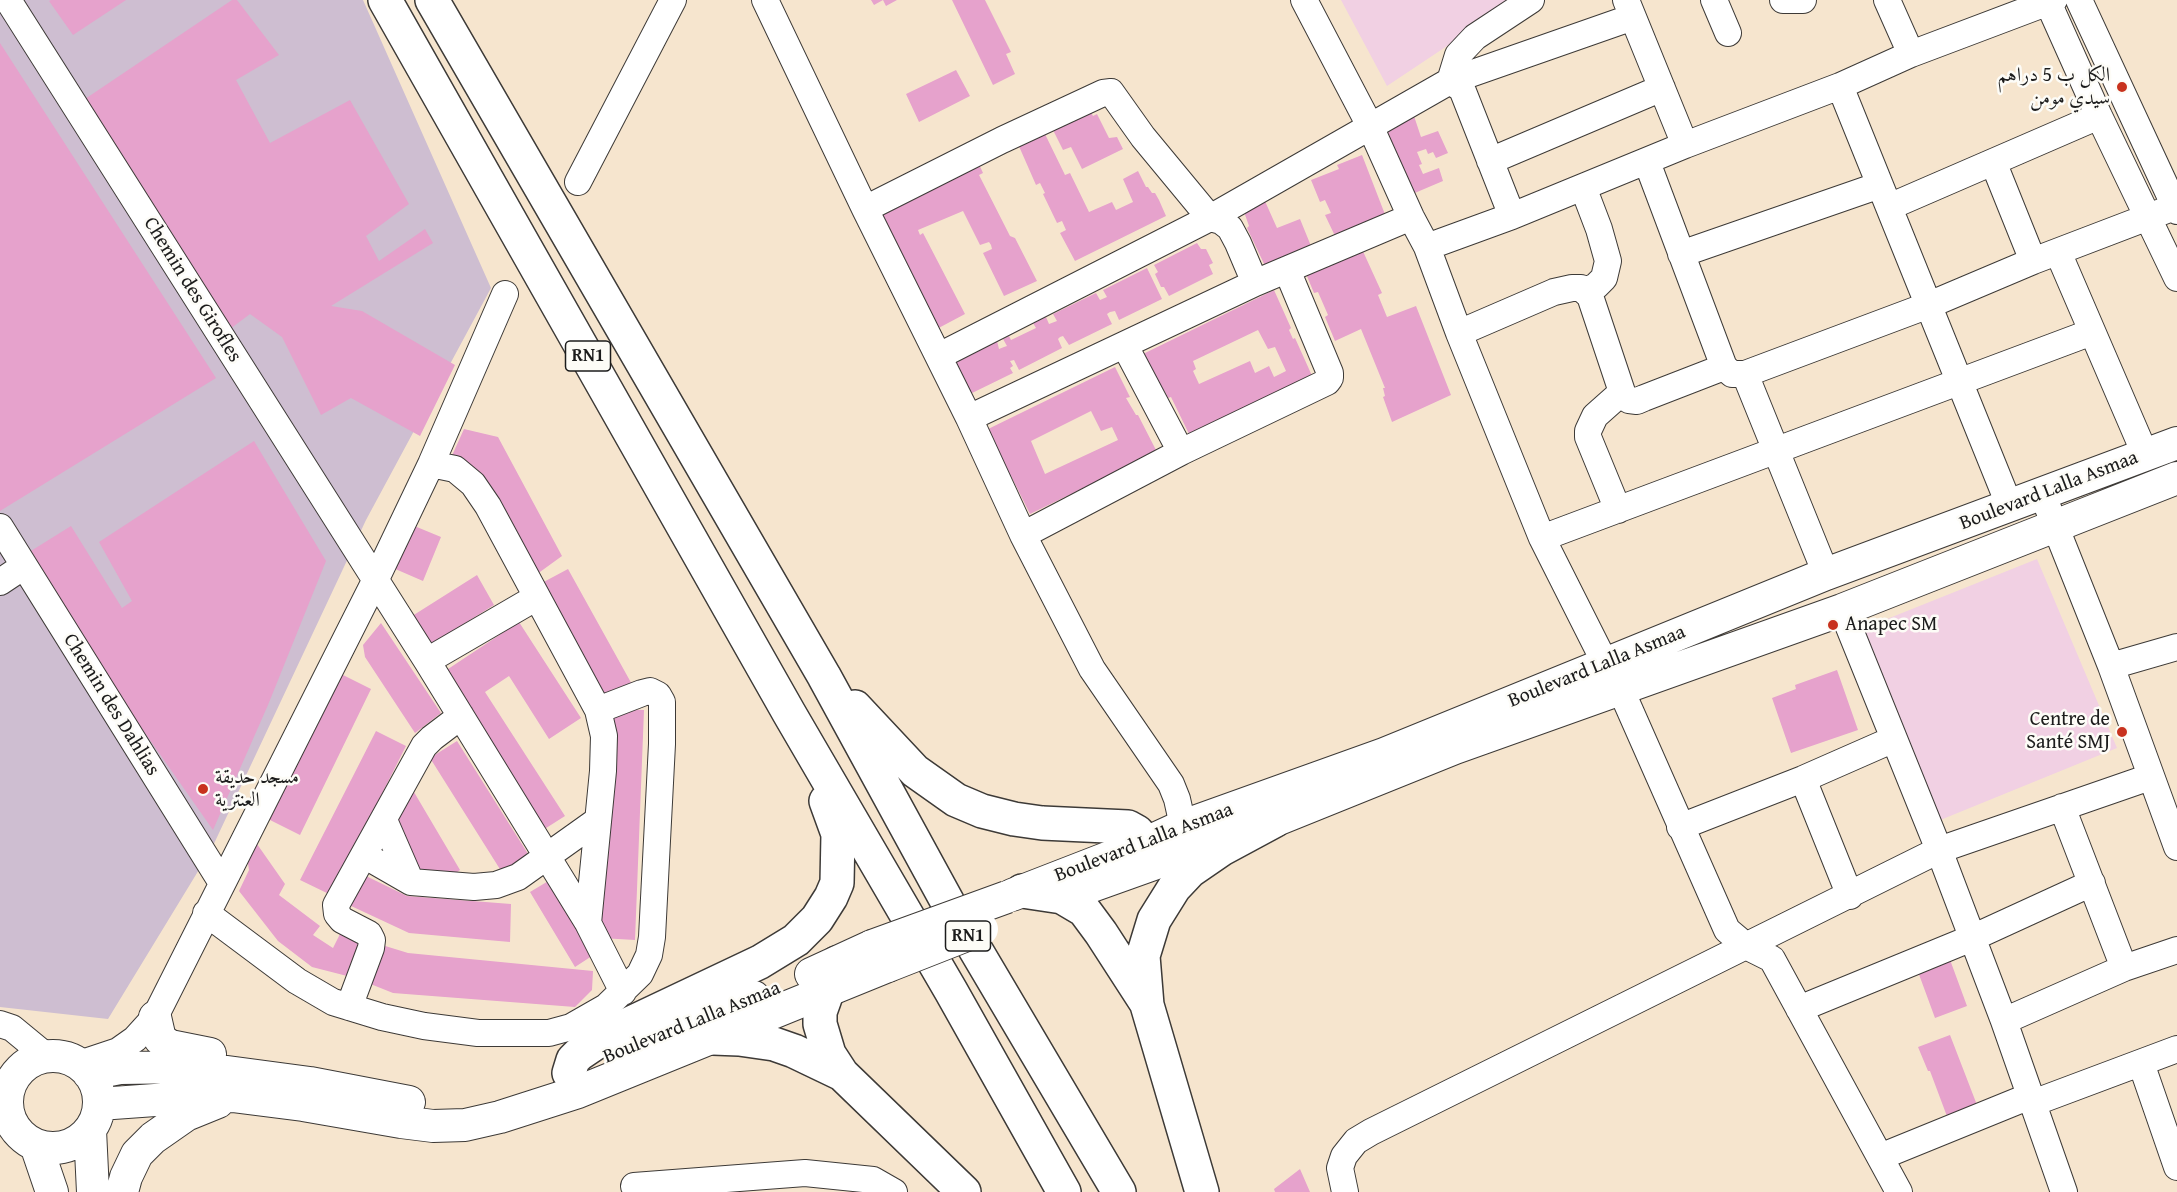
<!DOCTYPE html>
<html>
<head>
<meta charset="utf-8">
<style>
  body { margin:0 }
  canvas { display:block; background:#f6e5ce }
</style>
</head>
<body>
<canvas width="2177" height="1192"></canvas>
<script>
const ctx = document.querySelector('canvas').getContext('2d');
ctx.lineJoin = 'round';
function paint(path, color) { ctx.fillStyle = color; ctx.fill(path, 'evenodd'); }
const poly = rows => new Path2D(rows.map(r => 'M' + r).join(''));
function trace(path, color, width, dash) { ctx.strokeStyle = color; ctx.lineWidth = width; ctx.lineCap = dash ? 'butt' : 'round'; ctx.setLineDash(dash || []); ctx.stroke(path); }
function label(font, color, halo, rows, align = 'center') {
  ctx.font = font + ' "Gentium Book Plus",Amiri,serif'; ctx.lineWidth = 5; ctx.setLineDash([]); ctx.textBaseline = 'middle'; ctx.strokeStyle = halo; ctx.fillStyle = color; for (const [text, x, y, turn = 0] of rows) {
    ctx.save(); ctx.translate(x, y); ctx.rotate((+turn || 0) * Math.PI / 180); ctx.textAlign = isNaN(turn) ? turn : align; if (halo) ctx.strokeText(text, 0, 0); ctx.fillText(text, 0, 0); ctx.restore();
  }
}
const built = poly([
  [1341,0,1516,0,1387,86],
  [2037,559,2117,748,1933,823,1857,631]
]);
const industrial = poly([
  [0,0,363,0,491,288,366,520,211,850,108,1019,0,1007]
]);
const building = poly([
  [51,0,126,0,73,35,49,1],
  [232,0,237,0,279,55,236,80,270,143,350,100,409,204,366,236,379,261,425,229,433,243,331,306,362,311,455,365,420,436,351,398,321,415,282,337,250,314,230,329,85,99],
  [871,0,897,0,886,6,883,0,874,5],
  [952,0,985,0,1011,52,1006,54,1015,74,993,85],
  [0,43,216,378,0,511],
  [956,70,970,96,919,122,906,94],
  [1088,107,1093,116,1097,114,1109,138,1117,137,1123,149,1082,169,1071,147,1063,150,1053,130,1057,129,1055,124],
  [1413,113,1421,137,1438,131,1448,153,1436,158,1433,152,1428,154,1426,149,1417,152,1422,164,1419,165,1423,174,1439,168,1443,181,1410,195,1386,126],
  [1044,132,1065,175,1070,173,1089,212,1112,202,1116,210,1133,202,1123,179,1138,171,1146,187,1148,187,1152,193,1155,193,1159,200,1166,216,1075,261,1060,233,1066,230,1062,221,1057,223,1043,194,1045,193,1040,183,1036,185,1018,144],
  [1362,155,1386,217,1335,236,1325,215,1331,213,1325,200,1320,202,1311,180,1339,169,1337,165],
  [978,162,983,173,979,175,1010,236,1015,238,1037,281,1004,296,983,253,992,249,991,245,989,242,980,245,963,211,918,230,920,235,923,233,965,314,933,331,874,213],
  [1264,199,1277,228,1300,219,1311,246,1288,254,1289,257,1266,268,1247,228,1249,226,1243,209],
  [1197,243,1201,249,1206,249,1213,263,1209,265,1213,274,1169,296,1164,287,1161,287,1155,274,1158,272,1154,265],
  [1361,247,1382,293,1378,295,1387,317,1416,306,1451,395,1392,422,1383,397,1385,396,1383,388,1385,388,1361,329,1335,341,1325,317,1328,315,1318,292,1314,293,1304,269],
  [1147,268,1162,299,1119,320,1115,311,1110,312,1107,314,1112,324,1069,345,1063,336,1060,337,1058,339,1062,348,1019,370,1014,360,1010,361,1013,366,1010,368,1013,373,968,395,952,364,997,341,999,349,1004,347,1007,346,1003,339,1009,336,1011,340,1036,328,1033,323,1046,317,1049,324,1057,321,1053,314,1096,293,1100,300,1107,297,1103,290],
  [1274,290,1291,328,1289,330,1293,339,1295,338,1313,378,1190,436,1171,397,1168,398,1164,390,1161,391,1143,354],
  [1258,330,1268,349,1275,347,1286,371,1274,377,1269,366,1255,373,1250,361,1199,384,1193,371,1196,369,1193,361],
  [1115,367,1130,397,1126,398,1136,415,1138,415,1157,452,1030,514,1011,476,1009,477,982,432],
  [1091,411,1101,431,1112,427,1118,440,1045,474,1031,441],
  [464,429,498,437,562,556,533,577,450,460],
  [254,441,326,561,268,705,213,830,77,636,26,554,71,526,122,608,132,601,99,542],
  [412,525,441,537,423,581,393,568],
  [568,569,634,688,604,705,538,585],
  [477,575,494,605,427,647,409,618],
  [519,622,581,718,549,739,509,676,485,692,565,816,543,830,442,673],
  [381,623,441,713,415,733,365,657,363,645],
  [1837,670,1858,730,1791,753,1772,698,1796,689,1795,685],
  [339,673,371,689,300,835,268,819],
  [610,709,644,710,635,940,601,938],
  [376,731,406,746,331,895,300,880],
  [457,741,530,857,503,874,430,758],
  [411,787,460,870,442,883,423,880,389,828],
  [257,844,285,884,279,895,320,926,313,935,333,948,342,930,364,944,351,977,312,967,278,941,239,891,249,870,247,857],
  [366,876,407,896,511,904,510,942,409,933,349,905],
  [550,880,595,954,575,967,530,892],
  [382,945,408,953,593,971,592,990,575,1007,393,993,368,983],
  [1949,957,1967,1006,1935,1018,1917,969],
  [1950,1035,1977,1105,1948,1119,1930,1071,1928,1071,1918,1047],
  [1300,1169,1310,1192,1275,1192,1274,1189]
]);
const minor = poly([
  [8,0,427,661,588,923,623,992],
  [765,0,865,209,969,418,1023,535,1092,669,1171,784,1177,799,1183,826],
  [1304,0,1370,126,1411,217,1427,247,1459,333,1542,538,1605,663,1621,690,1727,930,1746,946,1772,959,1899,1192],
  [1626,0,1685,145],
  [1714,0,1728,33],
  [1783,0,1803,0],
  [1887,0,1911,54],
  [2047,0,2099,116,2177,278],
  [2079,0,2177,211],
  [1840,86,2010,507],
  [1490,161,1662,88],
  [1647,162,1724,367,1732,374,1745,374,1929,305,2033,261,2177,206],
  [1994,164,2033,261],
  [578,182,673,0],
  [1583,187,1599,229,1608,261,1604,278,1596,286,1586,291],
  [1889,207,2099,116],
  [865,209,1002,140,1103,93,1111,92,1143,137,1210,218,1221,221,1230,228,1238,243,1255,283],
  [1512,216,1462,89,1450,81,1458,55,1475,37,1531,0],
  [1427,247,1512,216,1685,145,1840,86,1911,54,2054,0],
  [2058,252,2145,454],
  [1681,254,1880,185],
  [1459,333,1554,292,1572,288,1581,288,1590,296,1622,392,1624,397,1629,400,1637,401,1644,398,1724,367],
  [1125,346,1181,452],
  [939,356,1210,218,1450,81,1633,17],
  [1745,374,1826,574],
  [969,418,1255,283,1411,217],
  [431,464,455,469,473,484,488,506,598,710,604,736,603,771,588,923],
  [2042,493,2111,666,2177,847],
  [1618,510,1588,437,1588,431,1595,416,1622,392],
  [0,527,222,883],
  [1023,535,1181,452,1327,382,1330,378,1330,373,1287,270],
  [1542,538,2092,332],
  [0,582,24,566],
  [1842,610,1939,850,2004,1021,2064,1192],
  [427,661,537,597],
  [2111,666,2177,647],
  [1803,779,1850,896],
  [2062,807,2124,968],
  [384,820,411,882],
  [1680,827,1803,779,1894,739],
  [364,855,411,882,474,887,496,885,518,877,598,820],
  [206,913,297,981,333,1002,382,1017,424,1026,478,1033,549,1033,571,1027,606,1007,640,974,649,955,652,937,662,744,662,702,658,695,650,691,642,693,598,710],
  [349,1007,371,948,372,940,369,934,342,920,337,914,336,905,424,746,432,738,461,716],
  [1799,1009,1972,938,2092,883],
  [2004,1021,2124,968,2177,950],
  [0,1024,12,1028,46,1056],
  [2141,1063,2177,1167],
  [79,1064,118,1051,135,1039,155,1017,376,579,431,464,505,294],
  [2033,1103,2177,1049],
  [1880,1157,2030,1096],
  [634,1186,805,1173,873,1180,894,1192],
  [1345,1192,1340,1168,1344,1156,1356,1141,1371,1132,1939,850,2150,777]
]);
const major = poly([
  [1078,891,1274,821,1455,748,1842,610,2177,478],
  [1012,895,1146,843,1183,826,1384,754,1826,574,2177,443],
  [811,974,872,946],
  [155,1017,160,1039,170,1046,210,1054],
  [625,1050,754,997],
  '7 1102a46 46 0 1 1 92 0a46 46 0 1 1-92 0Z',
  [89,1074,120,1068,190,1067,310,1083,409,1102],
  [99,1104,183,1098,232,1096,303,1105,401,1122,433,1126,465,1125,500,1117,578,1092,888,966],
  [90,1130,93,1192],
  [36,1145,52,1192],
  [122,1192,126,1177,137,1154,153,1138,186,1115,218,1102]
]);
const highway = poly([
  [385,0,789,713,951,991,1064,1192],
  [432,0,824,676,948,903,1119,1192],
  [855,707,915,771,956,800,982,811,1014,819,1042,823,1128,827,1137,832,1146,843],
  [1022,891,1062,897,1084,910,1101,933,1145,1001],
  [837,963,824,1001,820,1012,820,1024,829,1054,842,1074],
  [713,1038,739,1039,774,1044,794,1051,842,1074,964,1192],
  [569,1073,573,1060,579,1054,610,1033,760,962,796,940,817,919,831,897,837,883,838,834,826,801],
  [1202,1192,1147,1005,1143,956,1154,920,1174,888,1190,871,1222,849,1274,821]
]);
const majorBridge = poly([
  [872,946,1007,897],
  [888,966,982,929]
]);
const markers = [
  [2122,87,6,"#c8321e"],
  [1833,625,6,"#c8321e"],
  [2122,732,6,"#c8321e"],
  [203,789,6,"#c8321e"]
];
const shields = [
  [588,356,45],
  [968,936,45]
];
const shieldNames = [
  ["RN1",588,356],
  ["RN1",968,936]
];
const poiNames = [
  ["الكل ب 5 دراهم",2110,76],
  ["سيدي مومن",2110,99],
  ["Anapec SM",1845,625,"left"],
  ["Centre de",2110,720],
  ["Santé SMJ",2110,743],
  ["مسجد حديقة",215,778,"left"],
  ["العنترية",215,801,"left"]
];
const streetNames = [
  ["Chemin des Girofles",192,290,58],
  ["Boulevard Lalla Asmaa",2049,491,-21],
  ["Boulevard Lalla Asmaa",1597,667,-22],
  ["Chemin des Dahlias",111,705,58],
  ["Boulevard Lalla Asmaa",1144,843,-21],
  ["Boulevard Lalla Asmaa",692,1023,-22]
];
paint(built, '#f1d0e3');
paint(industrial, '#cebed1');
paint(building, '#e6a2cc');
trace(minor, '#3d3a37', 28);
trace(major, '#3d3a37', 34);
trace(highway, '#3d3a37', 36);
trace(minor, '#fff', 26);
trace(major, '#fff', 32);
trace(highway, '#fff', 33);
trace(majorBridge, '#3d3a37', 34, []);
trace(majorBridge, '#fff', 32);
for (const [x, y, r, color] of markers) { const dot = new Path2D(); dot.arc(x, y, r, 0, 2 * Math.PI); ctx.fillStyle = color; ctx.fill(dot); trace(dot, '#fdfcf7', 2); }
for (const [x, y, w] of shields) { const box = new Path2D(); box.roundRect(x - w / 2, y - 15, w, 30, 4.5); ctx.fillStyle = '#fdfcf7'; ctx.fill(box); trace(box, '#1c1c1c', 1.5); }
label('bold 18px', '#1c1c1c', null, shieldNames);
label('20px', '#1c1c1c', '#fdfcf7', poiNames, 'right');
label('20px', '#1c1c1c', '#fdfcf7', streetNames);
</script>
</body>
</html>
